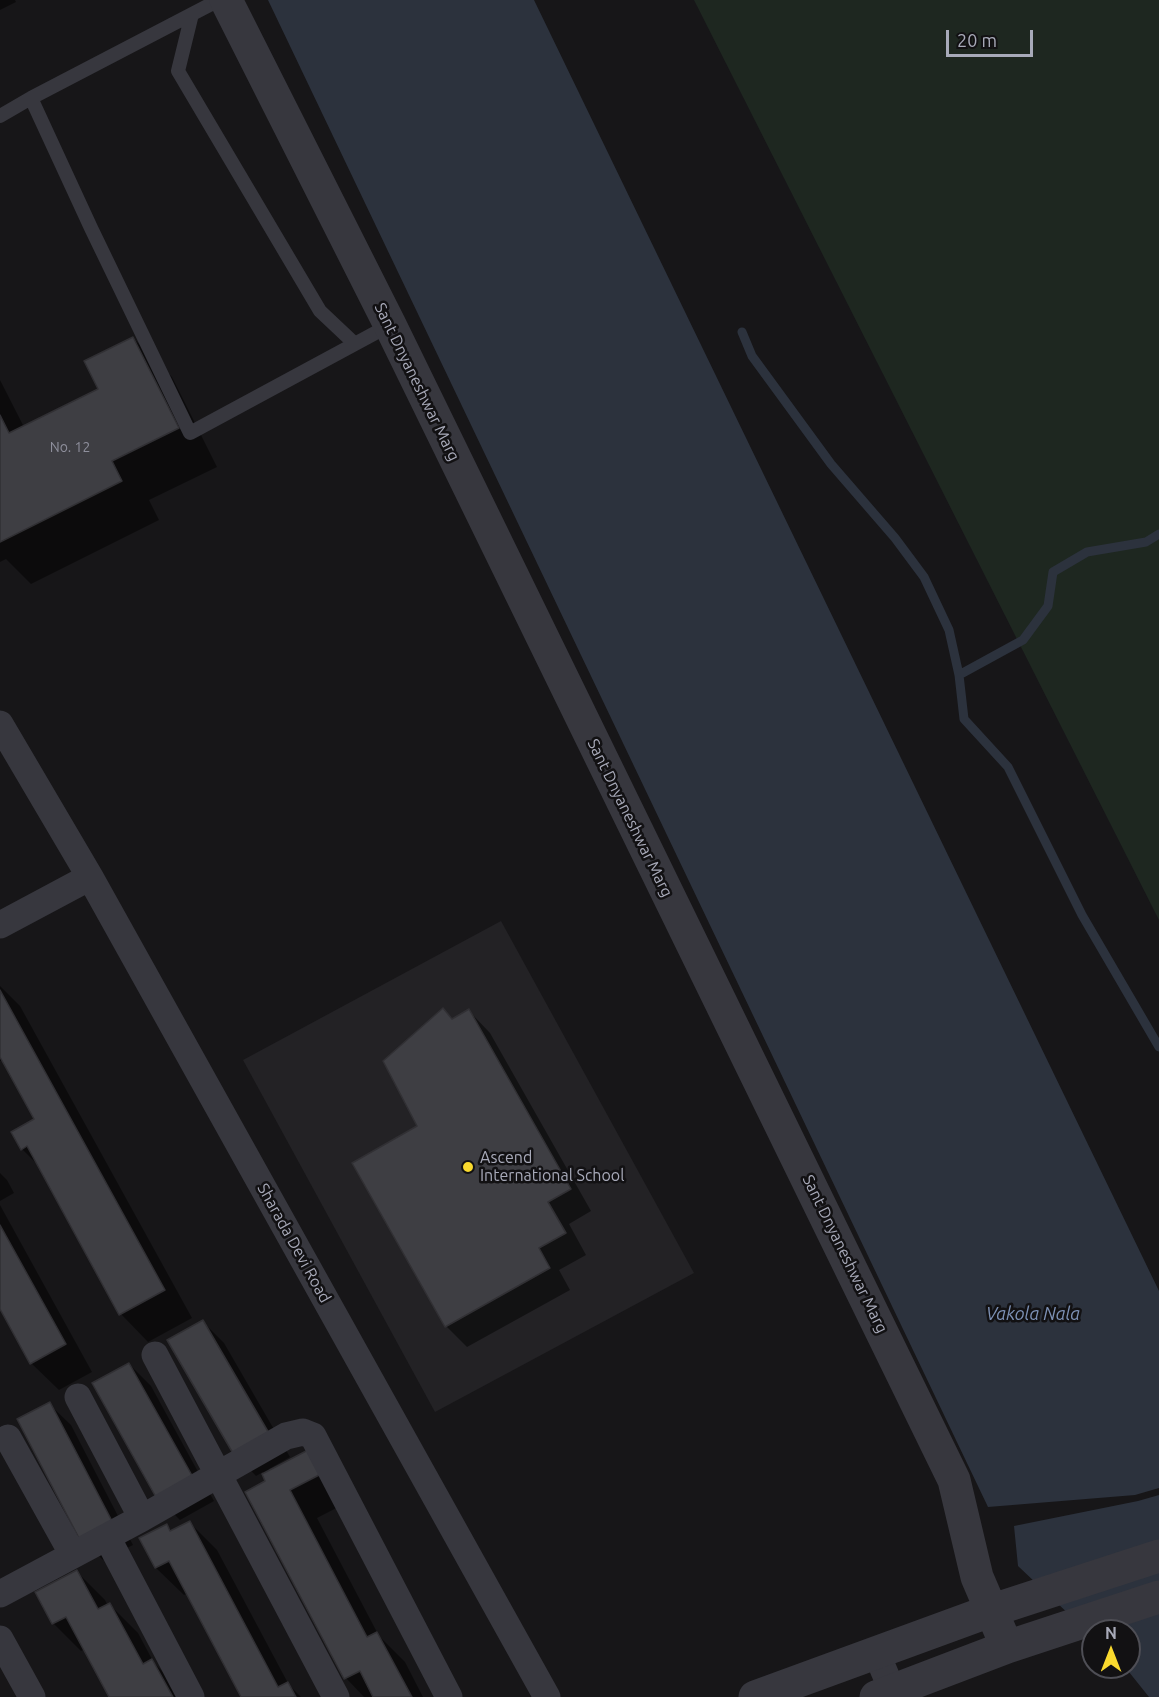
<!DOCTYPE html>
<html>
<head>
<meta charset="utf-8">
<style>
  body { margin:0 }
  #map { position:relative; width:1159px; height:1697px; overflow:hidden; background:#171618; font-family:Ubuntu,sans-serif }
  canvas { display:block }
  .north { position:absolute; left:1081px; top:1619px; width:60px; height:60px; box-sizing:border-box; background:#121113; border:2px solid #4e4e55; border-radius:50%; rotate:0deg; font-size:16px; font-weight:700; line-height:24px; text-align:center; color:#a8aab9 }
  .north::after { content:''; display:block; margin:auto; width:21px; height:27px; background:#f9d92e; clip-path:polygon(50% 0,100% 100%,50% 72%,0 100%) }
  .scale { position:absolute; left:946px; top:30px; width:87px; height:27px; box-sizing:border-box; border:3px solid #a8aab9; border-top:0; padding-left:8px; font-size:18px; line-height:21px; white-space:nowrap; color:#a8aab9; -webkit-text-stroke:4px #121113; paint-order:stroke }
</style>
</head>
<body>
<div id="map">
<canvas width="1159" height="1697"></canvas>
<div class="north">N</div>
<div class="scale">20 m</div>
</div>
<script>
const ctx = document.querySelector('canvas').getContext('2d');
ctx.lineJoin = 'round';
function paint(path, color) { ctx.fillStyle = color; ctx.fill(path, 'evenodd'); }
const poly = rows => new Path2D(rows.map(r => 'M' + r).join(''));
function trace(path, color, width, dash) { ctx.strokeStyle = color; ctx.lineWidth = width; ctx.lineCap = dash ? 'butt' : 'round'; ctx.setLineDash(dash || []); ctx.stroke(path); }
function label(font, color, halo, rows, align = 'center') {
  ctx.font = font + ' Ubuntu,sans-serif'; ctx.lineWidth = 5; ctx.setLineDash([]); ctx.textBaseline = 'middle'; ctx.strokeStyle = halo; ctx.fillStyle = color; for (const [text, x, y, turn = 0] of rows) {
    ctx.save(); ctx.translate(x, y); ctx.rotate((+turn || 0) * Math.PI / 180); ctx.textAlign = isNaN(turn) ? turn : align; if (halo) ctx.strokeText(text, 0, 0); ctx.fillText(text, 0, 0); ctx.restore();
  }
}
const built = poly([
  [501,921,694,1273,435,1412,243,1060]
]);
const green = poly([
  [694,0,1159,0,1159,920]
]);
const water = poly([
  [268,0,534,0,1159,1291,1159,1488,1135,1495,988,1507],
  [1159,1495,1159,1697,1149,1697,1125,1667,1129,1667,1129,1631,1093,1631,1093,1637,1018,1566,1014,1526,1138,1501]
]);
const shadow = poly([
  [0,0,15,0,16,2,0,10],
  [133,338,172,377,217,467,149,500,159,520,31,584,6,559,0,562,0,380,24,427,100,389],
  [0,986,20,1006,192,1318,148,1342,121,1314,39,1166,22,1149,36,1120,3,1060,0,1061],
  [443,1010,454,1020,469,1011,490,1033,591,1211,569,1224,586,1255,559,1270,570,1290,467,1347,446,1326,419,1127],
  [0,1173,7,1180,14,1193,0,1201],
  [0,1205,92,1372,59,1390,31,1363,0,1306],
  [203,1322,224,1343,290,1457,269,1469,270,1471,310,1450,350,1501,317,1518,379,1636,405,1662,423,1697,364,1697,346,1678,247,1492,267,1482,263,1472,256,1476,235,1454],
  [129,1364,151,1386,214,1501,180,1520,158,1498],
  [49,1404,71,1425,133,1545,103,1560,82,1539],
  [189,1522,217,1550,289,1685,301,1697,243,1697,188,1593,184,1595,156,1568,141,1539,166,1525,172,1531],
  [77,1572,105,1600,108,1606,110,1605,138,1633,154,1663,180,1689,184,1697,110,1697,85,1649,81,1651,54,1624,37,1593]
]);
const stream = poly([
  [742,332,752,356,831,464,895,538,924,577,949,630,959,675],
  [1159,534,1146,542,1087,552,1053,572,1048,606,1023,640,959,675,964,719,1008,767,1082,915,1159,1047]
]);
const building = poly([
  [133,337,179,428,112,461,122,481,0,542,0,415,9,433,98,389,84,361,133,337],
  [0,990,165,1290,119,1315,27,1146,21,1150,11,1132,34,1119,0,1057,0,990],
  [443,1008,452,1019,469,1009,571,1189,548,1202,566,1233,539,1248,550,1268,445,1327,352,1163,417,1126,383,1061,443,1008],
  [0,1225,66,1344,30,1364,0,1309,0,1225],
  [203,1320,270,1435,234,1455,167,1340,203,1320],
  [129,1363,194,1479,157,1499,92,1383,129,1363],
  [50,1402,113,1523,80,1540,17,1419,50,1402],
  [310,1449,323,1473,290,1490,367,1637,377,1632,412,1697,373,1697,360,1671,344,1679,245,1492,265,1481,262,1474,310,1449],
  [190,1521,278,1687,288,1682,296,1697,241,1697,169,1561,155,1568,139,1538,167,1524,170,1531,190,1521],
  [77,1570,98,1609,110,1603,143,1664,152,1659,173,1697,109,1697,66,1617,52,1624,35,1592,77,1570]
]);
const service = poly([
  [219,0,31,98,91,228,190,433,390,325],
  [192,14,178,71,320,311,355,344],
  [0,116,31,98]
]);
const minor = poly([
  [0,724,90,877,547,1697],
  [0,925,90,877],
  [155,1355,336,1697],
  [78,1397,142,1518],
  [8,1438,73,1555],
  [107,1537,191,1697],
  [0,1594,142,1518,286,1436,303,1432,313,1436,449,1697],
  [0,1639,32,1697],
  [876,1652,895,1697]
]);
const tertiary = poly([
  [226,0,390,325,954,1480,977,1577,1007,1647],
  [755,1697,990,1611,1159,1556],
  [876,1697,1007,1647,1159,1597]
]);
const markers = [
  [468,1167,6,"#f9d92e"]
];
const numberNames = [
  ["No. 12",70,447]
];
const streetNames = [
  ["Sant Dnyaneshwar Marg",417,382,64],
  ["Sant Dnyaneshwar Marg",630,818,64],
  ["Sharada Devi Road",294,1243,61],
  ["Sant Dnyaneshwar Marg",845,1254,64]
];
const poiNames = [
  ["Ascend",480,1158],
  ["International School",480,1176]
];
const waterNames = [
  ["Vakola Nala",1033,1314]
];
paint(built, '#232225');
paint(green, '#1e2720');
paint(water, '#2c323d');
paint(shadow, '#0007');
trace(stream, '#2c323d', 9);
paint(building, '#3e3e43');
trace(building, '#313034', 1.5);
trace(service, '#37373e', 14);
trace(minor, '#37373e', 27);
trace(tertiary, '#37373e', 33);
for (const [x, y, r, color] of markers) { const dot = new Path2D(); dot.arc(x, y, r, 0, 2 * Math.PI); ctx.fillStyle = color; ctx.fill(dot); trace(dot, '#121113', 2); }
label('14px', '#8e8f9c', null, numberNames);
label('16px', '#a8aab9', '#121113', streetNames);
label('16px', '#a8aab9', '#121113', poiNames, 'left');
label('italic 18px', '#7d91b5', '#121113', waterNames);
</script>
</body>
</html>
